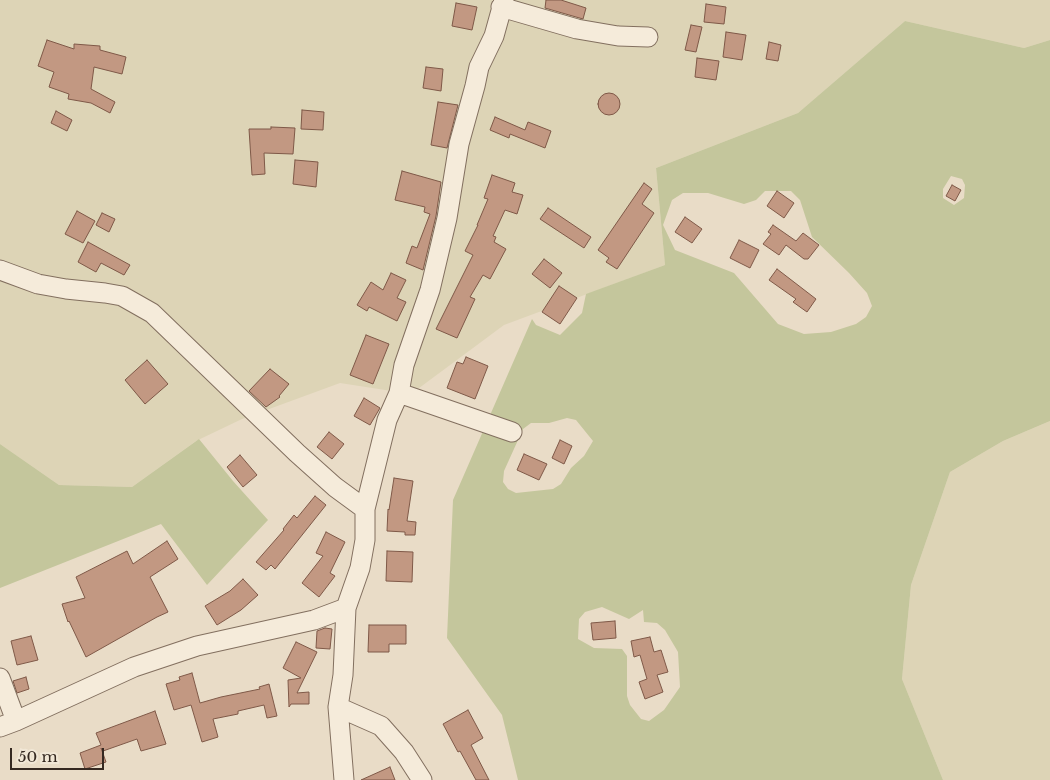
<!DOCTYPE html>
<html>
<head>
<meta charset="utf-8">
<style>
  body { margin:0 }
  #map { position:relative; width:1050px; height:780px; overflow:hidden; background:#e9dcc7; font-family:"Libre Baskerville",serif }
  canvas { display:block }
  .scale { position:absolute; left:10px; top:748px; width:94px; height:22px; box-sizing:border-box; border:2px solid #352921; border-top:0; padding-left:6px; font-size:15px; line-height:18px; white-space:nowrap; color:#352921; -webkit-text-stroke:4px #f1e7d6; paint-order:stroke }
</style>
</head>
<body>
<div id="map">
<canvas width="1050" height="780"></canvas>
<div class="scale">50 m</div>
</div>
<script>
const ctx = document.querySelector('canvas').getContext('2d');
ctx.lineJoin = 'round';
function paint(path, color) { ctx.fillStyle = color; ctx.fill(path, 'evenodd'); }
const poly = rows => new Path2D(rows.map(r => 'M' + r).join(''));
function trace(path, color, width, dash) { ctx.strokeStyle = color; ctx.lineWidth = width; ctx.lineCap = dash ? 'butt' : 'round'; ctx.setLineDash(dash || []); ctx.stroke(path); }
const farmland = poly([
  [0,0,1050,0,1050,40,1024,48,905,21,798,113,656,168,665,265,504,325,411,394,340,383,242,419,196,441,132,487,59,485,0,444],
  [1050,421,1050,780,943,780,902,679,911,585,950,472,1003,441]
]);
const green = poly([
  [905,21,1024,48,1050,40,1050,421,1003,441,950,472,911,585,902,679,943,780,518,780,502,715,447,638,453,500,532,319,536,325,560,335,582,313,586,294,665,265,656,168,798,113],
  [951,176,962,179,965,185,964,198,954,205,943,198,943,189],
  [765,191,791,191,800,200,812,237,849,273,867,293,872,306,866,317,856,324,831,332,804,334,778,324,734,273,675,250,663,225,672,200,683,193,708,193,744,204,756,200],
  [567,418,576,420,593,441,584,456,571,468,561,484,553,489,516,493,508,489,503,482,504,471,523,429,531,423,549,423],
  [602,607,629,619,643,610,644,622,657,623,665,630,678,652,680,687,664,710,649,721,641,719,630,705,627,696,627,656,622,649,594,648,578,639,579,619,585,612],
  [199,439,233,481,268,520,207,585,161,524,0,588,0,444,59,485,132,487]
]);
const building = poly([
  [546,0,561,0,586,8,583,19,545,8,546,0],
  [456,3,477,7,472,30,452,26,456,3],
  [706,4,726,7,724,24,704,22,706,4],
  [691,25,702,27,696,52,685,50,691,25],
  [726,32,746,35,742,60,723,57,726,32],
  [47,40,74,49,74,44,100,46,100,50,126,57,122,74,94,67,91,89,115,102,110,113,91,103,68,99,69,94,49,87,54,72,38,66,47,40],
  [769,42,781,45,778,61,766,59,769,42],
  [697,58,719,61,716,80,695,77,697,58],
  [426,67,443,69,441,91,423,88,426,67],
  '598 104a11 11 0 1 1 22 0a11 11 0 1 1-22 0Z',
  [438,102,458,105,447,148,431,145,438,102],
  [302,110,324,112,323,130,301,129,302,110],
  [56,111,72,120,67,131,51,123,56,111],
  [495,117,525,130,528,122,551,131,545,148,510,134,509,138,490,130,495,117],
  [271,127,295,128,293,154,264,153,265,174,252,175,249,129,271,129,271,127],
  [295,160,318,162,316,187,293,184,295,160],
  [402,171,441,182,436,216,423,270,406,263,412,246,417,248,430,214,424,212,425,207,395,200,402,171],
  [492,175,515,183,512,192,523,195,517,214,505,210,493,236,496,237,494,242,506,249,490,279,483,275,470,297,475,299,457,338,436,329,473,255,465,251,478,225,477,225,488,199,484,198,492,175],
  [644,183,652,189,642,204,654,213,617,269,606,262,609,258,598,250,644,183],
  [952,185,961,190,955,201,946,196,952,185],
  [777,191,794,203,784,218,767,206,777,191],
  [548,208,591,237,584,248,540,219,548,208],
  [77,211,95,221,83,243,65,234,77,211],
  [102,213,115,219,109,232,96,225,102,213],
  [685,217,702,229,692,243,675,232,685,217],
  [773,225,796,241,803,233,819,245,808,259,804,259,786,245,779,255,763,244,771,234,768,232,773,225],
  [739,240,759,250,750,268,730,258,739,240],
  [88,242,130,265,124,275,101,263,96,272,78,262,88,242],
  [544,259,562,273,550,288,532,274,544,259],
  [777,269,816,299,807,312,793,302,796,299,769,280,777,269],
  [391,273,406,280,397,298,406,302,397,321,369,307,367,311,357,305,371,282,383,290,391,273],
  [559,286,577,298,560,324,542,312,559,286],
  [366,335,389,344,373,384,350,375,366,335],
  [466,357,488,366,475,399,447,388,457,362,463,364,466,357],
  [147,360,168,384,145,404,125,380,147,360],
  [270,369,289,384,279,396,280,397,266,407,249,391,270,369],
  [364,398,380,408,370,425,354,416,364,398],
  [329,432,344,444,332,459,317,447,329,432],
  [560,440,572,446,564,464,552,458,560,440],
  [524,454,547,464,539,480,517,470,524,454],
  [240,455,257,475,243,487,227,467,240,455],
  [394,478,413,481,407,521,416,522,415,535,405,535,405,532,387,531,388,509,389,510,394,478],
  [315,496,326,505,275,569,271,565,266,570,256,562,284,530,283,529,294,515,297,518,315,496],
  [326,532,345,542,330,573,335,576,319,597,302,583,323,556,316,553,326,532],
  [167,541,178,559,150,577,168,612,157,617,86,657,69,621,68,622,62,604,85,598,76,577,127,551,133,564,167,541],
  [387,551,413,552,412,582,386,581,387,551],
  [243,579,258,595,241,610,217,625,205,606,230,591,243,579],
  [615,621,616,638,593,640,591,623,615,621],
  [369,625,406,625,406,644,389,644,389,652,368,652,369,625],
  [325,628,332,629,330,649,316,648,317,631,325,628],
  [31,636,38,660,17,665,11,641,31,636],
  [650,637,654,652,661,650,668,672,657,675,663,692,645,699,639,682,647,679,640,655,634,657,631,641,650,637],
  [296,642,317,652,297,693,309,692,309,704,291,704,289,707,288,680,301,678,283,668,296,642],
  [192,673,200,703,221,697,260,689,259,687,269,684,277,716,267,718,264,705,238,711,238,714,213,719,218,737,202,742,191,705,174,710,166,684,180,680,179,677,192,673],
  [26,677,29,689,17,693,13,681,26,677],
  [468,710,483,738,471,745,489,780,476,780,460,751,458,752,443,724,468,710],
  [155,711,166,744,141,751,137,739,103,751,101,748,106,762,85,769,80,753,101,745,96,733,155,711],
  [390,767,395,780,361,780,390,767]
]);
const minor = poly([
  [501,7,577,29,618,36,648,37],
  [0,270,38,284,66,289,105,293,122,296,152,313,297,453,335,487,365,509],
  [399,393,512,432],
  [0,678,16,721],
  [338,707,381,726,404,752,422,780],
  [0,727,16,721,134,667,197,646,314,620,346,608],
  [344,780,338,707,343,675,346,608,360,568,365,540,365,509,387,420,399,393,404,365,430,290,447,218,459,144,475,86,479,67,494,36,504,0]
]);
paint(farmland, '#ddd4b6');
paint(green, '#c4c69c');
paint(building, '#c29882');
trace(building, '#7f5948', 1);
trace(minor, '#826f5f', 21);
trace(minor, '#f5ebda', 19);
</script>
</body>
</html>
